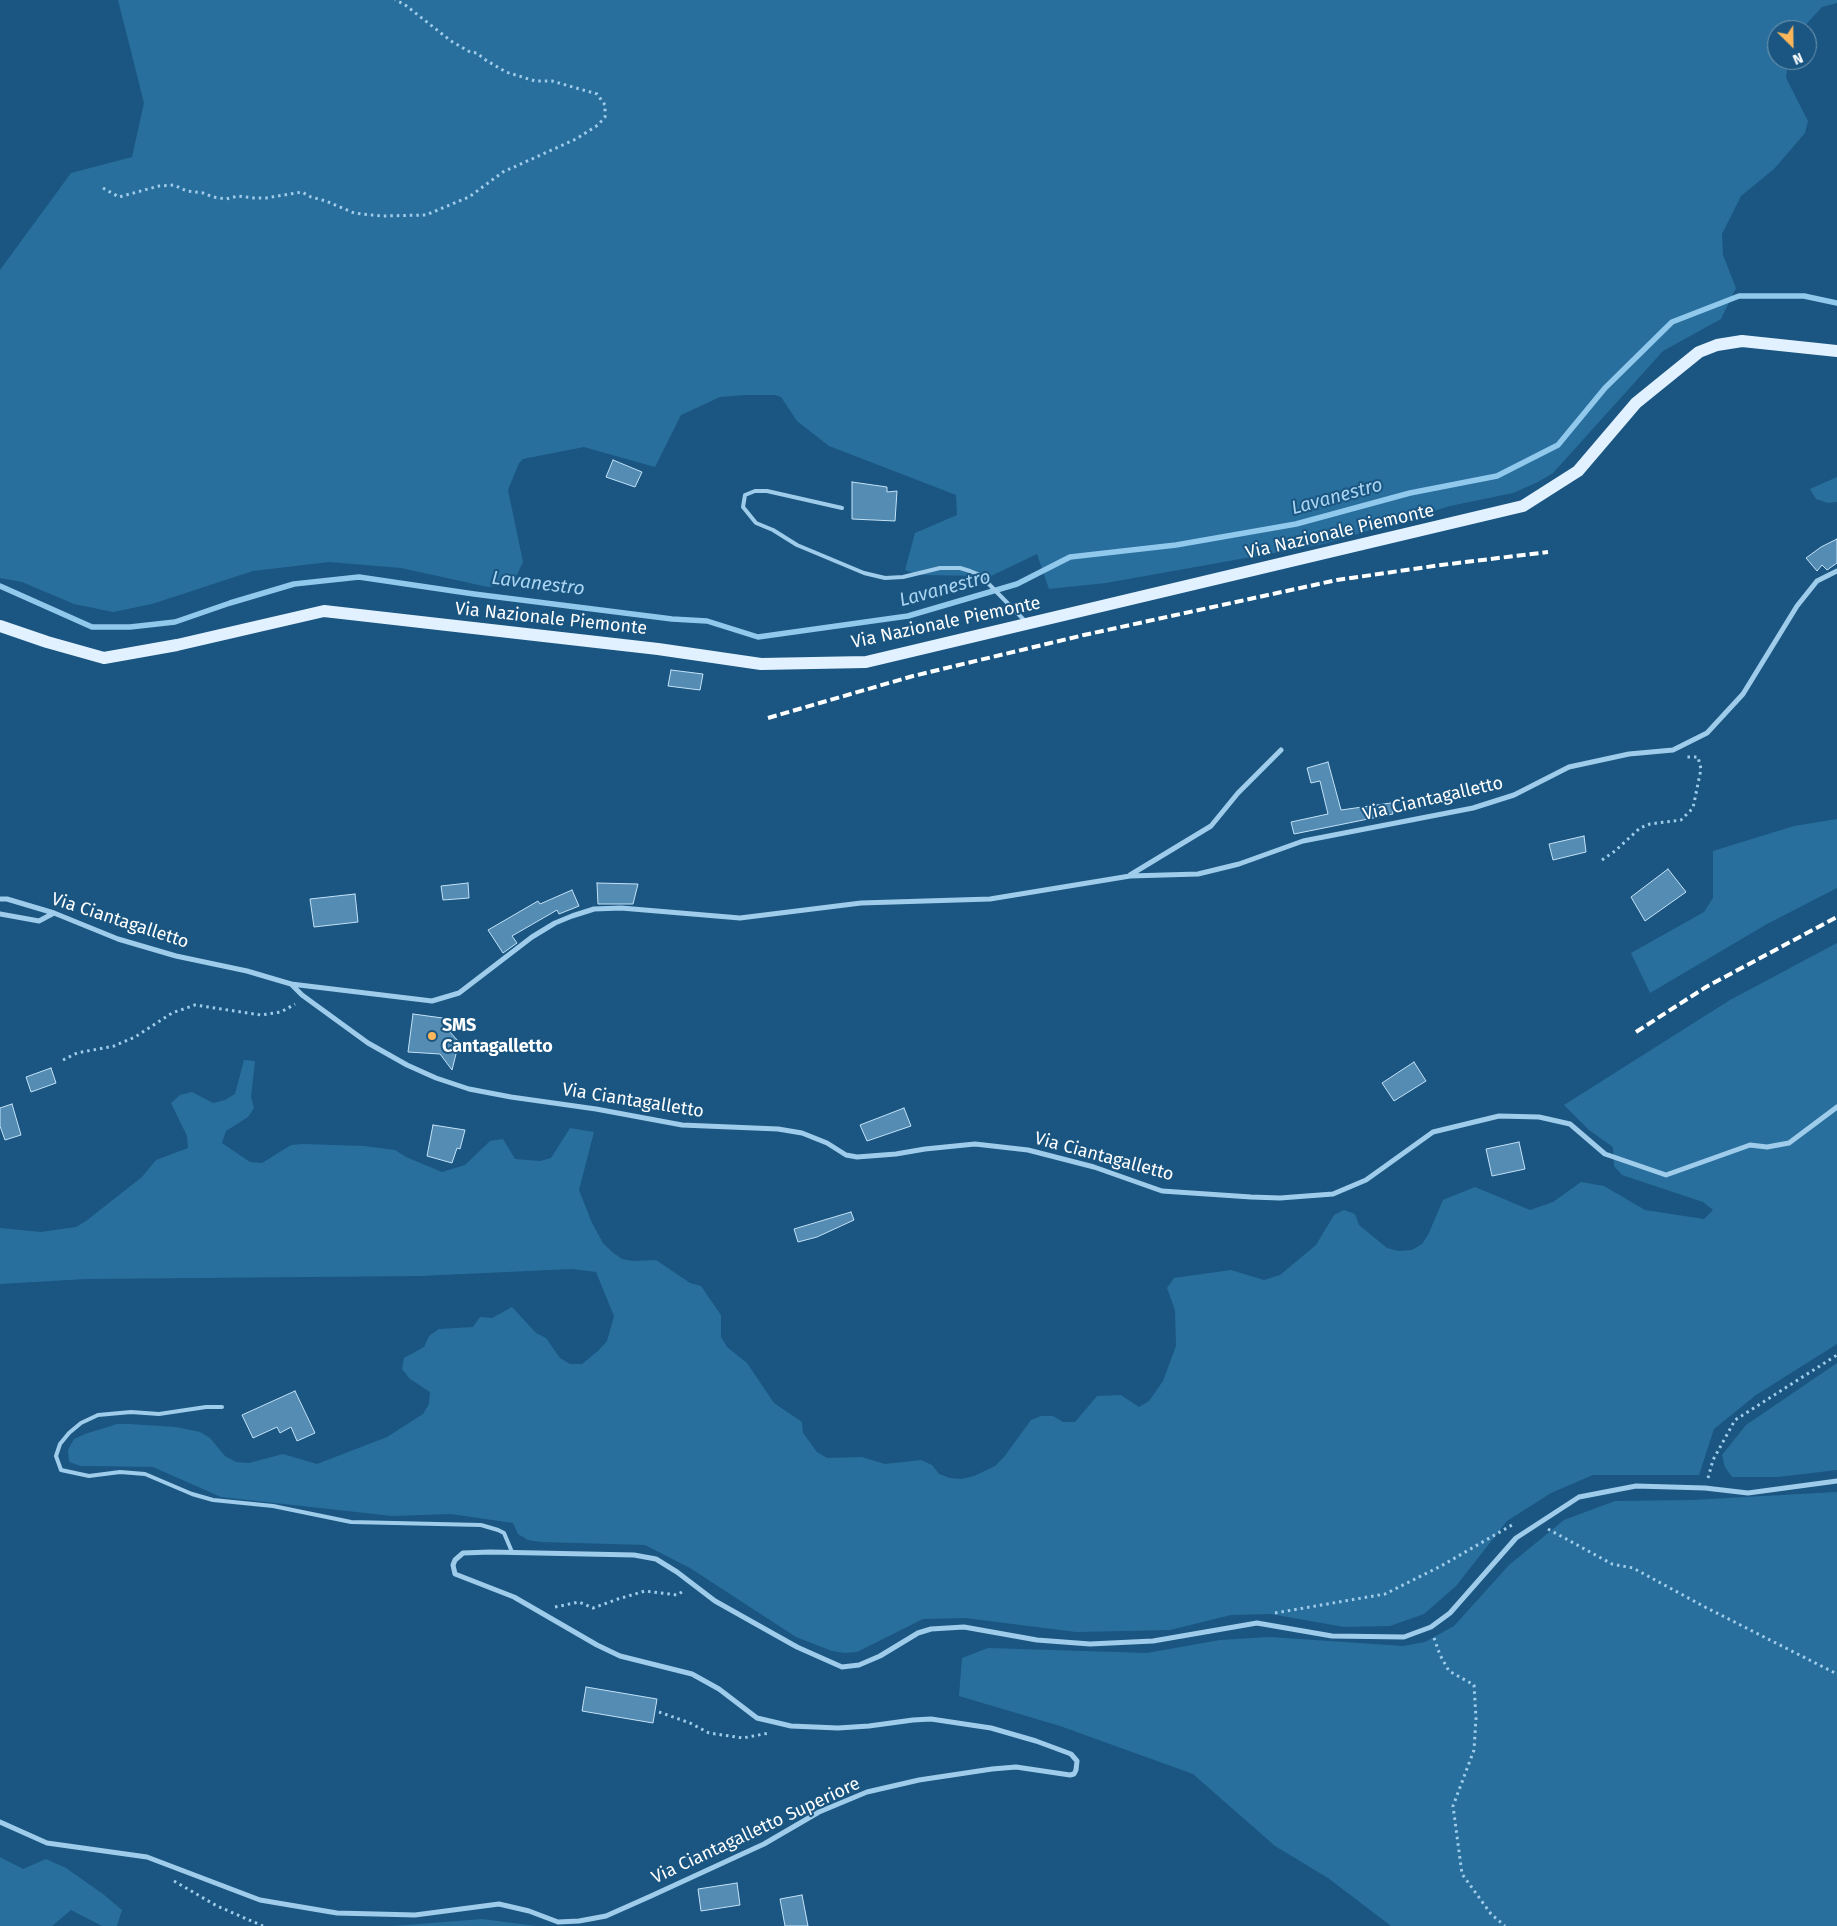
<!DOCTYPE html>
<html>
<head>
<meta charset="utf-8">
<style>
  body { margin:0 }
  #map { position:relative; width:1837px; height:1926px; overflow:hidden; background:#1a5681; font-family:"Fira Sans",sans-serif }
  canvas { display:block }
  .north { position:absolute; left:1767px; top:20px; width:50px; height:50px; box-sizing:border-box; background:#1a5681; border:1px solid #769ab3; border-radius:50%; rotate:157deg; font-size:14px; font-weight:700; line-height:20px; text-align:center; color:#fff }
  .north::after { content:''; display:block; margin:auto; width:18px; height:22px; background:#fcb65a; clip-path:polygon(50% 0,100% 100%,50% 72%,0 100%) }
</style>
</head>
<body>
<div id="map">
<canvas width="1837" height="1926"></canvas>
<div class="north">N</div>
</div>
<script>
const ctx = document.querySelector('canvas').getContext('2d');
ctx.lineJoin = 'round';
function paint(path, color) { ctx.fillStyle = color; ctx.fill(path, 'evenodd'); }
const poly = rows => new Path2D(rows.map(r => 'M' + r).join(''));
function trace(path, color, width, dash) { ctx.strokeStyle = color; ctx.lineWidth = width; ctx.lineCap = dash ? 'butt' : 'round'; ctx.setLineDash(dash || []); ctx.stroke(path); }
function label(font, color, halo, rows, align = 'center') {
  ctx.font = font + ' "Fira Sans",sans-serif'; ctx.lineWidth = 4; ctx.setLineDash([]); ctx.textBaseline = 'middle'; ctx.strokeStyle = halo; ctx.fillStyle = color; for (const [text, x, y, turn = 0] of rows) {
    ctx.save(); ctx.translate(x, y); ctx.rotate((+turn || 0) * Math.PI / 180); ctx.textAlign = isNaN(turn) ? turn : align; if (halo) ctx.strokeText(text, 0, 0); ctx.fillText(text, 0, 0); ctx.restore();
  }
}
const green = poly([
  [118,0,1837,0,1837,3,1822,7,1801,30,1777,30,1777,60,1788,60,1786,78,1808,121,1805,133,1774,169,1741,196,1722,234,1723,255,1736,288,1721,319,1663,351,1553,473,1538,482,1513,493,1450,506,1324,544,1106,583,1049,589,1037,554,991,576,919,575,905,570,915,533,957,515,956,495,829,446,797,421,781,397,775,395,746,395,720,397,681,415,655,467,584,447,523,459,519,463,508,490,523,562,513,583,488,587,401,568,329,562,253,571,152,604,113,612,74,604,22,582,0,578,0,270,71,173,132,157,144,103],
  [1837,477,1837,502,1828,503,1816,499,1810,489],
  [1837,819,1837,888,1767,924,1650,993,1631,953,1704,912,1713,898,1713,851,1794,826],
  [1837,943,1837,1344,1756,1395,1714,1429,1699,1475,1593,1475,1551,1493,1507,1521,1456,1586,1424,1614,1390,1626,1344,1627,1271,1614,1231,1615,1170,1630,1076,1632,965,1618,923,1619,857,1652,845,1653,832,1651,796,1637,690,1568,645,1545,541,1542,528,1540,518,1534,513,1523,451,1514,392,1516,221,1497,153,1467,93,1466,81,1466,69,1462,68,1450,74,1439,85,1434,117,1424,129,1424,176,1427,200,1432,210,1438,225,1456,236,1462,249,1463,283,1454,317,1464,387,1437,423,1414,429,1404,430,1392,410,1379,402,1369,404,1358,424,1347,429,1336,439,1329,473,1327,480,1317,492,1318,512,1307,536,1333,546,1338,560,1358,570,1364,582,1364,599,1350,607,1341,614,1316,596,1272,572,1269,420,1276,86,1279,0,1284,0,1228,41,1232,76,1227,86,1221,142,1177,156,1160,188,1148,187,1136,171,1103,180,1095,192,1092,213,1103,225,1100,235,1094,244,1060,255,1061,251,1097,254,1108,248,1117,226,1131,222,1143,250,1162,262,1163,291,1145,303,1144,364,1146,395,1150,406,1157,442,1172,465,1165,490,1141,503,1139,515,1159,540,1161,551,1158,570,1128,594,1132,579,1190,592,1223,603,1243,612,1252,622,1259,633,1261,656,1260,690,1283,701,1286,721,1315,721,1337,727,1347,747,1363,774,1403,802,1422,803,1433,817,1452,827,1458,862,1457,885,1464,921,1460,932,1465,939,1474,950,1478,961,1479,974,1476,995,1466,1004,1457,1031,1420,1041,1416,1053,1416,1063,1422,1075,1422,1097,1396,1121,1395,1139,1407,1149,1401,1163,1381,1176,1346,1175,1310,1167,1288,1174,1278,1231,1270,1264,1280,1280,1275,1316,1245,1334,1215,1344,1210,1355,1214,1359,1225,1387,1248,1399,1251,1412,1250,1422,1244,1428,1235,1443,1200,1475,1187,1530,1210,1553,1202,1581,1182,1604,1186,1645,1210,1704,1219,1713,1210,1703,1202,1622,1175,1614,1166,1613,1147,1589,1130,1564,1105,1730,1000],
  [1837,1363,1837,1470,1778,1477,1732,1477,1725,1467,1722,1455,1746,1425],
  [1837,1492,1837,1926,1391,1926,1328,1878,1275,1846,1193,1774,1060,1726,959,1696,962,1658,988,1648,1147,1653,1220,1640,1270,1637,1403,1646,1425,1642,1454,1626,1509,1565,1564,1520,1615,1501,1691,1500],
  [0,1857,23,1869,46,1859,66,1868,103,1894,122,1910,117,1926,102,1926,71,1910,52,1926,0,1926],
  [482,1919,536,1926,392,1926,420,1924]
]);
const stream = poly([
  [0,586,92,627,130,627,175,622,230,603,294,584,359,577,474,594,672,619,707,621,758,637,908,616,1017,584,1070,557,1176,545,1296,524,1410,493,1497,476,1558,445,1605,388,1672,322,1739,296,1804,296,1837,303]
]);
const building = poly([
  [613,460,642,472,635,487,606,477,613,460],
  [852,482,887,487,887,492,897,491,895,521,852,519,852,482],
  [1837,539,1837,563,1827,570,1822,565,1817,571,1806,558,1821,547,1837,539],
  [671,670,703,674,700,690,668,686,671,670],
  [1328,762,1341,810,1391,803,1393,814,1294,834,1291,822,1328,814,1320,781,1311,783,1307,768,1328,762],
  [1584,836,1586,852,1553,860,1549,844,1584,836],
  [1668,869,1686,892,1645,921,1631,897,1668,869],
  [468,883,469,898,443,900,441,886,468,883],
  [597,883,638,884,633,904,598,904,597,883],
  [572,890,579,906,559,914,557,910,512,936,517,943,503,953,488,930,538,901,540,904,572,890],
  [355,894,358,922,314,927,310,899,355,894],
  [413,1014,450,1019,449,1031,459,1042,452,1070,440,1054,408,1052,413,1014],
  [1414,1062,1426,1081,1394,1101,1382,1083,1414,1062],
  [51,1068,56,1083,31,1092,26,1077,51,1068],
  [12,1104,21,1135,5,1140,0,1126,0,1108,12,1104],
  [904,1108,911,1126,867,1141,860,1125,904,1108],
  [433,1125,465,1130,460,1149,457,1148,452,1163,427,1156,433,1125],
  [1519,1142,1525,1169,1492,1176,1486,1149,1519,1142],
  [851,1212,854,1220,817,1237,798,1242,794,1229,851,1212],
  [295,1391,315,1433,297,1441,291,1427,280,1433,277,1427,253,1438,242,1415,295,1391],
  [586,1687,657,1699,653,1723,582,1711,586,1687],
  [737,1883,740,1905,701,1911,698,1889,737,1883],
  [802,1895,808,1926,785,1926,780,1899,802,1895]
]);
const path = poly([
  [103,188,119,197,159,186,174,185,187,191,203,193,213,197,226,199,238,196,254,198,266,198,302,192,311,197,326,201,354,213,381,216,426,215,469,197,503,172,576,139,598,125,605,117,605,105,597,94,552,81,535,81,506,72,484,59,477,53,470,52,451,41,404,4,395,0],
  [1602,860,1615,851,1640,828,1650,824,1681,820,1693,808,1701,769,1698,757,1685,757],
  [63,1060,77,1053,114,1046,135,1037,172,1013,195,1005,261,1015,281,1012,295,1004],
  [1708,1478,1713,1460,1735,1420,1837,1355],
  [1548,1529,1612,1564,1633,1568,1705,1607,1837,1674],
  [555,1607,579,1602,593,1608,618,1599,645,1591,677,1595,685,1590],
  [1275,1613,1385,1594,1441,1566,1512,1525],
  [1434,1638,1440,1655,1449,1671,1474,1685,1476,1718,1474,1750,1453,1806,1462,1874,1491,1914,1505,1926],
  [659,1712,690,1723,709,1733,743,1738,769,1733],
  [174,1881,217,1906,263,1926]
]);
const lane = poly([
  [842,508,767,491,755,491,745,495,743,507,756,523,773,530,797,545,864,573,885,578,903,577,940,568,960,568,970,571,980,575,1025,621],
  [222,1407,206,1407,159,1414,131,1412,98,1415,81,1423,69,1433,60,1444,56,1456,61,1470,89,1476,120,1472,145,1474,192,1494,213,1500,273,1506,351,1522,481,1525,498,1530,504,1533,512,1552]
]);
const street = poly([
  [1130,875,1211,826,1238,793,1281,750],
  [0,899,7,899,54,913,118,939,176,956,247,971,291,984,432,1001,459,993,532,937,555,923,572,916,594,909,621,908,740,918,861,903,990,899,1130,876,1198,874,1239,864,1303,841,1473,808,1514,795,1569,767,1629,754,1673,750,1707,733,1743,694,1797,606,1817,581,1837,571],
  [0,914,39,921,54,913],
  [291,984,302,995,368,1043,407,1065,436,1078,469,1089,511,1097,596,1109,682,1125,778,1129,802,1133,827,1143,846,1155,857,1157,896,1154,925,1149,975,1144,1028,1150,1094,1167,1162,1191,1251,1197,1280,1198,1333,1194,1366,1180,1433,1132,1499,1116,1539,1117,1570,1124,1605,1154,1666,1175,1750,1145,1767,1147,1789,1143,1837,1107],
  [0,1822,47,1843,147,1857,260,1900,337,1913,415,1915,499,1904,529,1911,558,1922,579,1921,606,1916,651,1896,764,1844,819,1812,867,1792,919,1780,992,1769,1016,1767,1070,1775,1074,1774,1076,1770,1077,1761,1071,1754,1036,1741,991,1728,931,1719,913,1720,869,1726,838,1728,791,1726,757,1718,719,1689,692,1674,620,1656,597,1645,514,1597,455,1574,453,1565,455,1560,463,1553,490,1552,634,1555,656,1559,677,1572,715,1601,797,1647,842,1667,859,1665,880,1656,918,1633,931,1629,964,1627,1037,1640,1090,1644,1153,1641,1257,1623,1332,1636,1404,1637,1431,1627,1450,1613,1516,1538,1579,1497,1636,1486,1705,1488,1748,1493,1837,1481]
]);
const primary = poly([
  [0,626,47,642,104,658,177,645,324,611,658,649,761,664,866,662,1523,506,1578,471,1636,403,1699,352,1717,345,1742,341,1837,351]
]);
const rail = poly([
  [768,718,913,676,1084,635,1337,580,1441,565,1548,552],
  [1636,1032,1706,987,1837,917]
]);
const markers = [
  [432,1036,5,"#fcb65a"]
];
const streetNames = [
  ["Via Nazionale Piemonte",1340,532,-13],
  ["Via Nazionale Piemonte",551,619,6],
  ["Via Nazionale Piemonte",946,623,-12],
  ["Via Ciantagalletto",1433,799,-13],
  ["Via Ciantagalletto",120,921,18],
  ["Via Ciantagalletto",633,1101,9],
  ["Via Ciantagalletto",1104,1157,15],
  ["Via Ciantagalletto Superiore",756,1831,-25]
];
const poiNames = [
  ["SMS",442,1026],
  ["Cantagalletto",442,1047]
];
const waterNames = [
  ["Lavanestro",1337,497,-15],
  ["Lavanestro",538,584,7],
  ["Lavanestro",945,589,-15]
];
paint(green, '#296f9e');
trace(stream, '#91c9ed', 5.5);
paint(building, '#548cb3');
trace(building, '#c3e2f8', 1);
trace(path, '#9eccea', 3, [2.5, 4]);
trace(lane, '#9eccea', 4);
trace(street, '#9eccea', 5);
trace(primary, '#e2f1ff', 12);
trace(rail, '#fff', 4, [9, 4]);
for (const [x, y, r, color] of markers) { const dot = new Path2D(); dot.arc(x, y, r, 0, 2 * Math.PI); ctx.fillStyle = color; ctx.fill(dot); trace(dot, '#1a5681', 2); }
label('18px', '#fff', '#1a5681', streetNames);
label('bold 18px', '#fff', '#1a5681', poiNames, 'left');
label('italic 19px', '#aad5f2', '#1a5681', waterNames);
</script>
</body>
</html>
